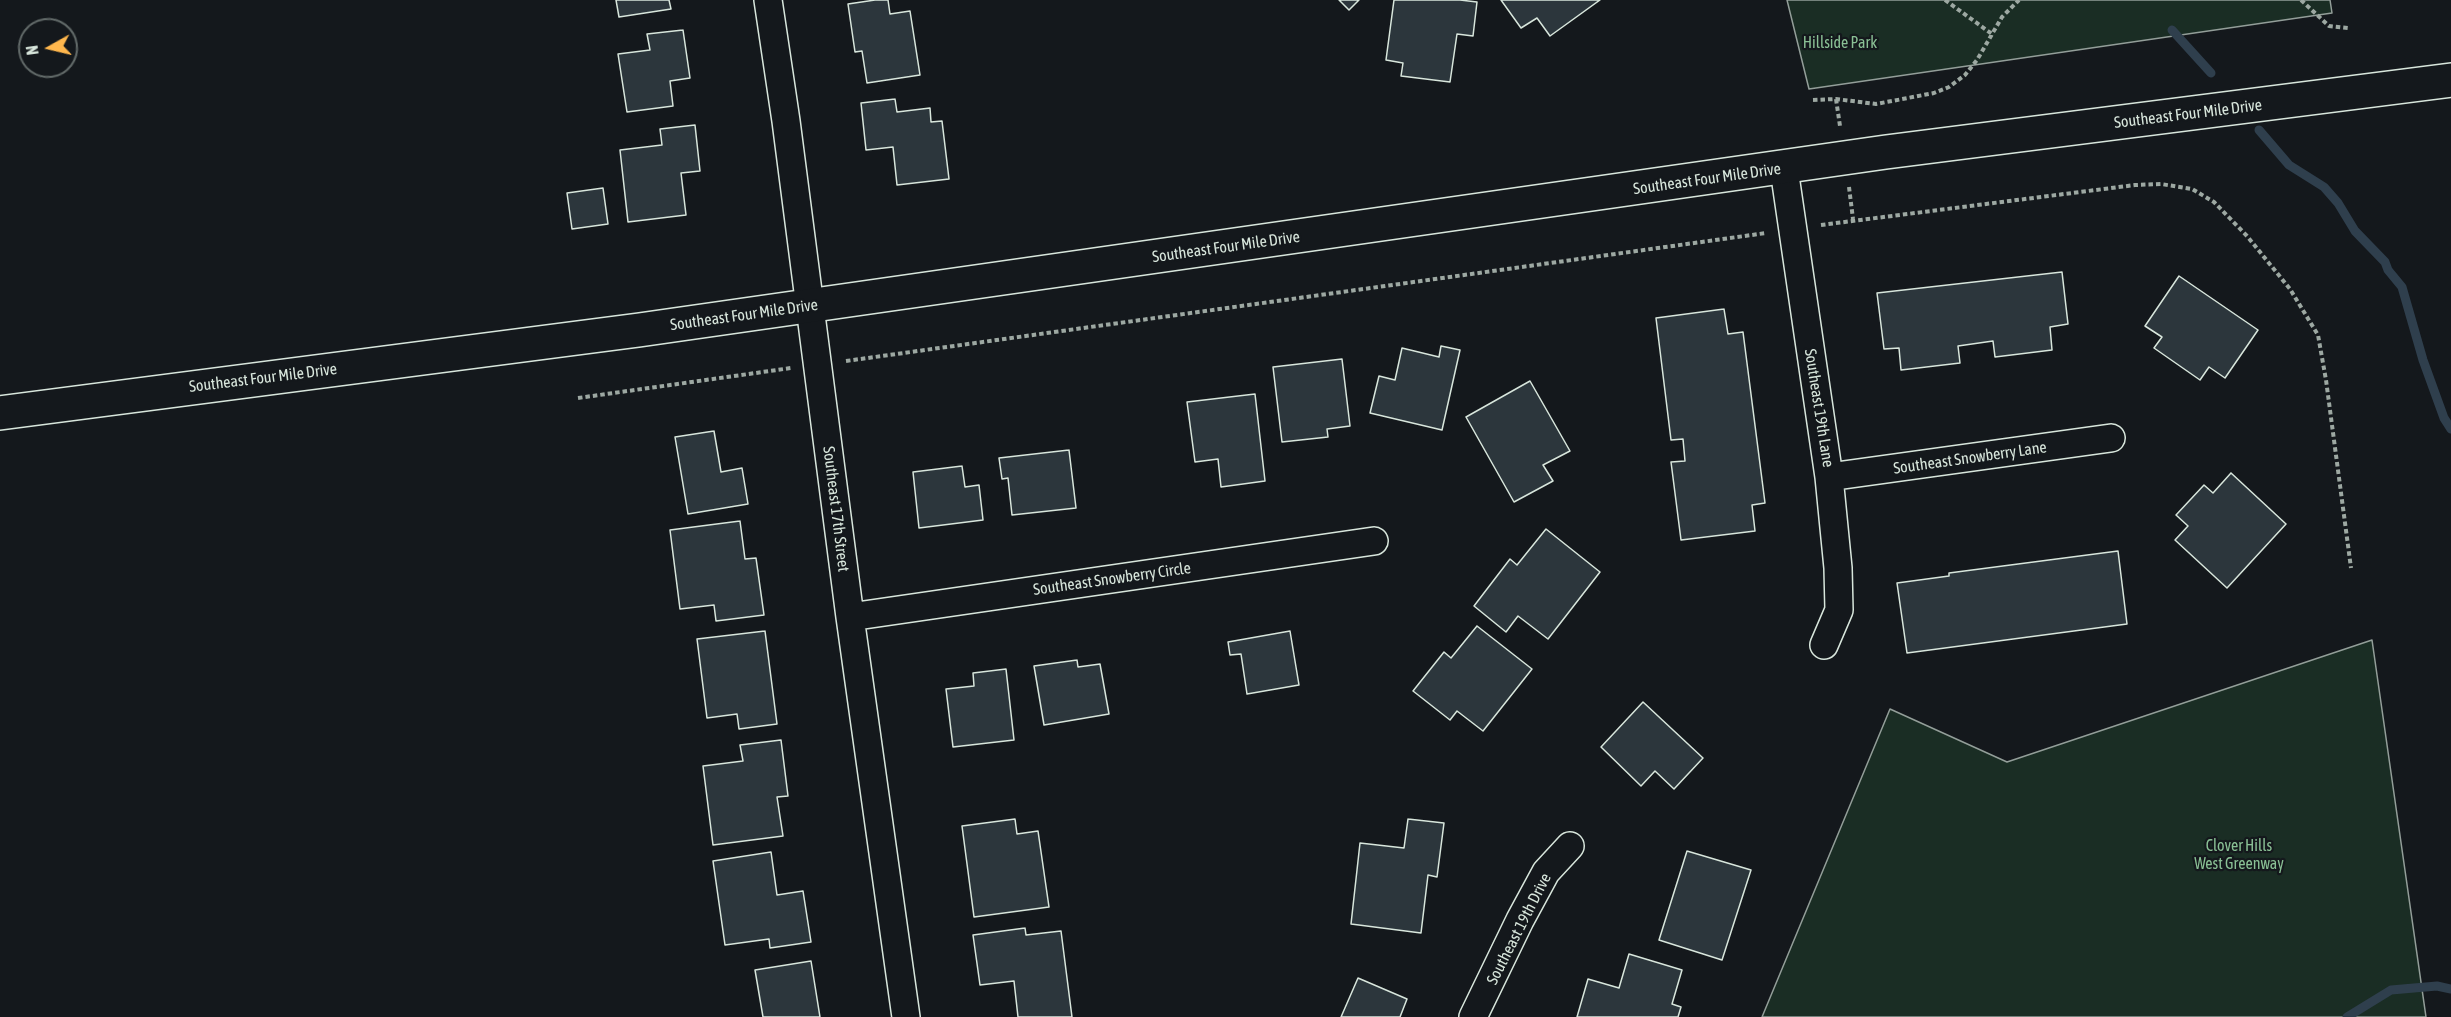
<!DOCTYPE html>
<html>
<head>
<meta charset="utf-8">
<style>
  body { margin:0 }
  #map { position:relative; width:2451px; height:1017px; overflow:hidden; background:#14181c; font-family:"Asap Condensed",sans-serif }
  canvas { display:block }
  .north { position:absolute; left:18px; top:18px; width:60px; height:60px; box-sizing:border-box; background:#14181c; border:2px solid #626a69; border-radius:50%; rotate:262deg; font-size:16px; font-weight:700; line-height:24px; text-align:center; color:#d8e6dc }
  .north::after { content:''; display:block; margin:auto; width:21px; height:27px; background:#ffb74d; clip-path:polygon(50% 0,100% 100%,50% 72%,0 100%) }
</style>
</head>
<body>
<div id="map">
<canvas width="2451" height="1017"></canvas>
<div class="north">N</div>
</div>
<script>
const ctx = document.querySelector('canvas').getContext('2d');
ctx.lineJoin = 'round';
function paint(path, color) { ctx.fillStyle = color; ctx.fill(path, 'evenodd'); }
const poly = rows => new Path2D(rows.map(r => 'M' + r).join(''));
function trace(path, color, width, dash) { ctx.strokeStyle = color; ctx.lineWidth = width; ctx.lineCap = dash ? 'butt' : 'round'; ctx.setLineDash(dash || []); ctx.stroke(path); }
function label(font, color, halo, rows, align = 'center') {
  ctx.font = font + ' "Asap Condensed",sans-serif'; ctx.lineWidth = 4.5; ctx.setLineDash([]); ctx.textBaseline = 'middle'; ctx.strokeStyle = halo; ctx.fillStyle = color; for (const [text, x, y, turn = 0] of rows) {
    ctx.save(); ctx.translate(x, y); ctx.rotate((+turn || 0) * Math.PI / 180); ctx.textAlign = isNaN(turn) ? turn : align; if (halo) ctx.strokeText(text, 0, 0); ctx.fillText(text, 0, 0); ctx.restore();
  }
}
const green = poly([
  [1787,0,2330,0,2332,13,1809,89,1787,0],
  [2372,640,2426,1017,1762,1017,1890,709,2007,762,2372,640]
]);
const stream = poly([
  [2172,30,2211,73],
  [2259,130,2289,165,2324,187,2338,203,2355,231,2385,262,2388,270,2402,287,2423,360,2444,418,2451,429],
  [2347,1017,2391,990,2437,986,2451,989]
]);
const building = poly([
  [616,0,669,0,671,9,619,17,616,0],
  [875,0,888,0,890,14,910,11,920,75,867,83,862,51,855,52,848,4,875,0],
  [1339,0,1359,0,1349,10,1339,0],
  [1394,0,1460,0,1477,2,1473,36,1457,34,1450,82,1401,76,1403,63,1386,60,1394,0],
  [1501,0,1600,0,1550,36,1537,18,1521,28,1501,0],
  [683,30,690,78,670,81,673,106,627,112,618,54,650,50,647,34,683,30],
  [895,99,897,112,930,108,931,122,942,121,949,179,897,185,893,147,866,150,861,103,895,99],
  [695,125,700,171,681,173,686,215,628,222,620,150,662,145,660,129,695,125],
  [603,188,608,224,572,229,567,193,603,188],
  [2062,272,2068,324,2050,327,2052,350,1995,357,1993,341,1958,346,1960,363,1901,370,1899,348,1884,349,1877,293,2062,272],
  [2179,276,2258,330,2225,378,2209,367,2200,380,2154,348,2162,337,2145,326,2179,276],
  [1724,309,1728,334,1743,332,1765,503,1752,505,1755,531,1681,540,1671,462,1685,461,1683,439,1671,440,1656,318,1724,309],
  [1441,346,1460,350,1442,430,1370,413,1379,376,1395,380,1402,348,1439,357,1441,346],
  [1342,359,1350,426,1327,429,1328,437,1282,442,1273,367,1342,359],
  [1530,381,1570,451,1543,465,1553,481,1514,502,1466,417,1530,381],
  [1255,394,1265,481,1221,487,1218,459,1195,462,1187,402,1255,394],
  [714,431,721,472,742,468,748,504,688,514,675,437,714,431],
  [1069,450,1076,508,1012,515,1008,478,1002,479,999,458,1069,450],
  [962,466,965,487,979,485,983,520,919,528,913,472,962,466],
  [2231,473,2286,524,2227,588,2175,540,2188,526,2176,515,2204,485,2213,493,2231,473],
  [740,521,745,559,756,558,764,615,716,621,714,605,680,609,670,530,740,521],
  [1546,529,1600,572,1548,639,1518,616,1506,632,1474,606,1510,559,1517,565,1546,529],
  [2118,551,2127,624,1907,653,1897,583,1949,576,1949,573,2118,551],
  [1477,626,1532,669,1483,731,1457,711,1450,720,1413,691,1444,652,1451,658,1477,626],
  [765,631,777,724,739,729,737,714,707,718,697,639,765,631],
  [1290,631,1299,685,1247,694,1241,654,1230,655,1228,642,1290,631],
  [1077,660,1078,667,1100,664,1109,714,1044,725,1034,666,1077,660],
  [1006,669,1014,740,953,747,946,689,974,686,973,673,1006,669],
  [1643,702,1703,758,1674,789,1655,771,1641,786,1601,747,1643,702],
  [781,740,788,796,777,797,783,836,713,845,703,766,743,761,740,745,781,740],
  [1015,819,1017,834,1038,831,1049,907,974,917,962,826,1015,819],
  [1408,819,1444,823,1437,877,1428,875,1421,933,1351,924,1360,843,1404,848,1408,819],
  [1687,851,1751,870,1722,960,1659,940,1687,851],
  [771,852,777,895,803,891,811,942,770,948,769,939,725,945,713,861,771,852],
  [1025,928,1026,935,1061,931,1072,1017,1018,1017,1014,981,980,985,973,935,1025,928],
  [1629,954,1682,970,1672,1004,1681,1007,1678,1017,1577,1017,1588,979,1619,988,1629,954],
  [811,961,820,1017,763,1017,755,970,811,961],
  [1358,978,1407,999,1400,1017,1341,1017,1358,978]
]);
const path = poly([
  [1945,0,1992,34],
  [2301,0,2329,26,2348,28],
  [1836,99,1840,126],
  [1813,100,1836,99,1876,104,1934,93,1949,87,1965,75,1977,60,2002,17,2019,0],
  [1849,187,1853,219],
  [1821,225,2135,185,2161,184,2192,189,2214,202,2247,236,2290,289,2318,335,2326,380,2351,568],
  [846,361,1766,233],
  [578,398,791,368]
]);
const minor = poly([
  [768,0,786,121,850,617,906,1017],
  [1784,169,1829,477,1838,568,1839,610,1824,645],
  [1829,477,2111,438],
  [850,617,1374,541],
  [1473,1017,1520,920,1546,872,1570,846]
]);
const secondary = poly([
  [0,413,639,330,1886,152,2451,80]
]);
const parkNames = [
  ["Hillside Park",1840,43],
  ["Clover Hills",2239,846],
  ["West Greenway",2239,864]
];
const streetNames = [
  ["Southeast Four Mile Drive",2188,114,-7],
  ["Southeast Four Mile Drive",1707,179,-8],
  ["Southeast Four Mile Drive",1226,247,-8],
  ["Southeast Four Mile Drive",744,315,-8],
  ["Southeast Four Mile Drive",263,378,-7],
  ["Southeast 19th Lane",1819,408,81],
  ["Southeast Snowberry Lane",1970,458,-8],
  ["Southeast 17th Street",836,509,83],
  ["Southeast Snowberry Circle",1112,579,-8],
  ["Southeast 19th Drive",1519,929,-63]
];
paint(green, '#1a2d24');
trace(green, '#939e99', 1.5);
trace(stream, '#2f3f4d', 9);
paint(building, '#2c363c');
trace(building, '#d8e6dc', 1.5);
trace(minor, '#d8e6dc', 30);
trace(secondary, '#d8e6dc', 36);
trace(path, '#9da8a2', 4, [4.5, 3]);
trace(minor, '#14181c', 27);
trace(secondary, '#14181c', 33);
label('16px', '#8ac095', '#14181c', parkNames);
label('16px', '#d8e6dc', '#14181c', streetNames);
</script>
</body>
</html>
